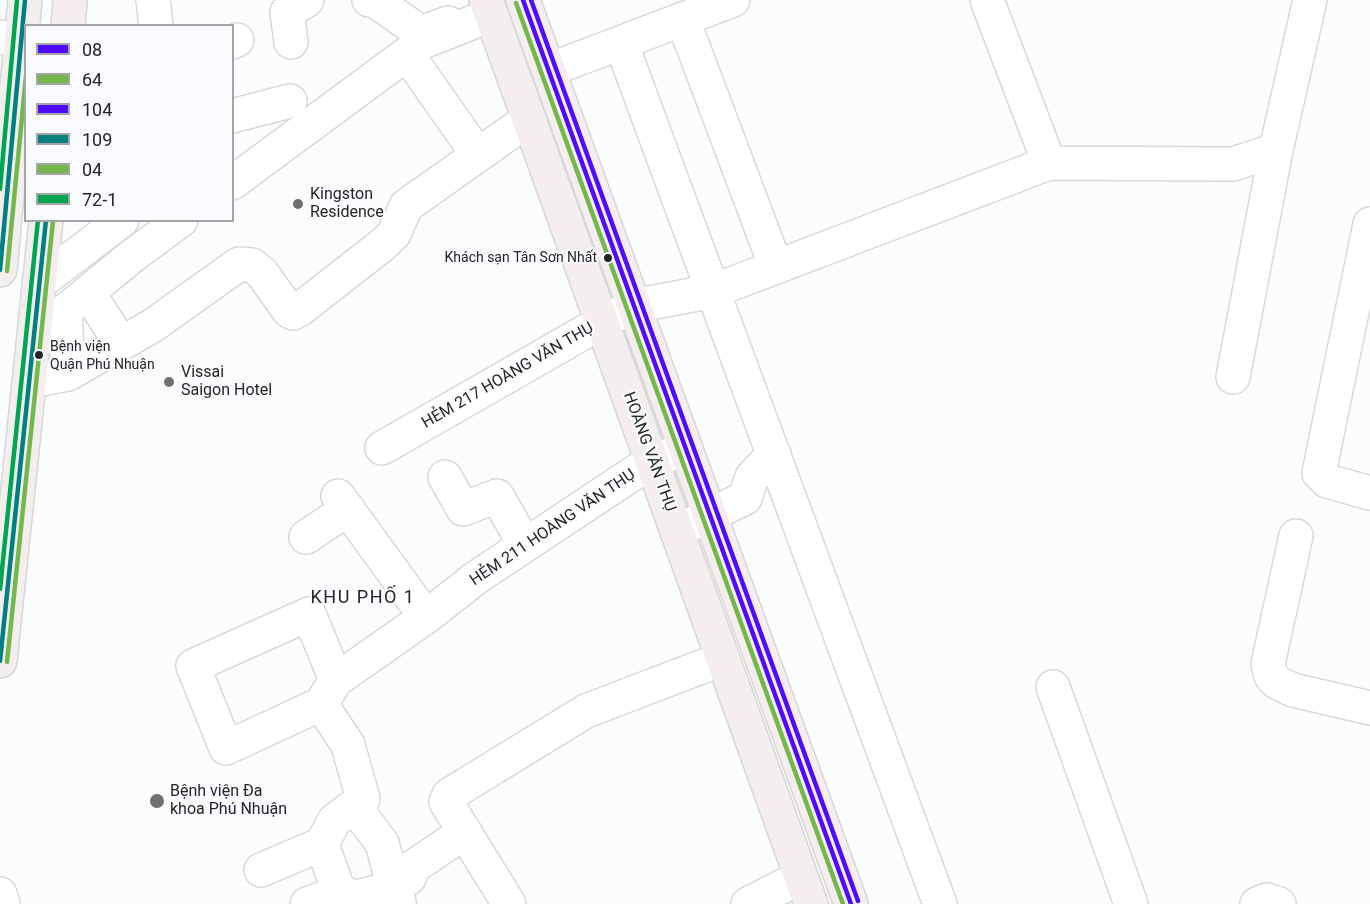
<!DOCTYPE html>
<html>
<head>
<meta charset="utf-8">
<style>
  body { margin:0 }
  #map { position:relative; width:1370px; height:904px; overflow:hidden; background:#fbfcfd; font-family:Roboto,sans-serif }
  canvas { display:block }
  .legend { position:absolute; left:24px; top:24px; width:210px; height:198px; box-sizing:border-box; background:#fafbfe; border:2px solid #a5a5a8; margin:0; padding:8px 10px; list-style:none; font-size:18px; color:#252526 }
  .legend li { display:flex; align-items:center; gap:12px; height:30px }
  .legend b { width:30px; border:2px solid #a5a5a8 }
</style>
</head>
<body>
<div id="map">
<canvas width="1370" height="904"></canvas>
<ul class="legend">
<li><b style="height:8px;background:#4f0aff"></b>08</li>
<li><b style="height:8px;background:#72b84b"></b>64</li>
<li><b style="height:8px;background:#4f0aff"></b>104</li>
<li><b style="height:8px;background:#008080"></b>109</li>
<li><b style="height:8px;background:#72b84b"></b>04</li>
<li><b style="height:8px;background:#00a651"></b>72-1</li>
</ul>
</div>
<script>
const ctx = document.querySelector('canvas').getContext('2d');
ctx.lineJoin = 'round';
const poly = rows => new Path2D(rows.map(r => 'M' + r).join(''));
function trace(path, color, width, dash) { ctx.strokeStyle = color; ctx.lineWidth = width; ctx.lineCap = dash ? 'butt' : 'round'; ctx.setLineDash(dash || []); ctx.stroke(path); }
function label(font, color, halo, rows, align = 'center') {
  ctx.font = font + ' Roboto,sans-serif'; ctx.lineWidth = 4.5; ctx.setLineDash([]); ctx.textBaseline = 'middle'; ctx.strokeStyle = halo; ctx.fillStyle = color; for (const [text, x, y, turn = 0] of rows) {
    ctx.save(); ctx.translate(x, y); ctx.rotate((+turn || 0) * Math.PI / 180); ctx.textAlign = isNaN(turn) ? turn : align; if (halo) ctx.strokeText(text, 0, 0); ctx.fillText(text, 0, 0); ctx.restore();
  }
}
const minor = poly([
  [153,0,156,26],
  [369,0,376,1,421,33,448,23],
  [987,0,1049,163],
  [0,37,21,40],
  [232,42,237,40],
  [291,42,287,12,307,0],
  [621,43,940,904],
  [407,54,478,155],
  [549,70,733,0],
  [232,116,290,101],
  [232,183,423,42,491,15],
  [1370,224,1319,473,1327,481,1370,493],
  [776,267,1049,163,1233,164,1276,150],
  [39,283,122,220],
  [88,292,121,344],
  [65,311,131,257,181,220],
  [46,320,65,311,68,374],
  [1233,377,1276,150,1310,0],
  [30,381,68,374,152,326,239,264,252,265,262,273,289,311,293,313,299,310,381,246,394,234,406,206,529,119],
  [382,448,602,322,634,306,713,291,776,267,683,20],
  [445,477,463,509,497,496,525,545],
  [338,496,426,617],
  [677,531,745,498,752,477,774,454],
  [1296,536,1268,664,1271,676,1278,683,1293,690,1370,708],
  [306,537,348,509],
  [336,680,309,614,193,666,226,748,321,704,336,680,426,617,477,577,652,461,686,449],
  [1053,687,1131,904],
  [321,704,348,745,363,799,334,821,322,844,339,892],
  [261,870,322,844],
  [339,892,356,897,394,888,382,843,354,806],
  [0,894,3,904],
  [399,902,394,888,409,878,413,867,465,832],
  [307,904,339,892],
  [509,904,446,802,449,795,586,711,722,659],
  [748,904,801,877],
  [1257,904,1267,900,1279,904]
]);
const major = poly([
  [486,0,811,904],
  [523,0,851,904],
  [68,26,70,0],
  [0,270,25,0],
  [0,661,46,220]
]);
const bus1 = poly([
  [523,0,851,904]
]);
const bus2 = poly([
  [516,3,843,904]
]);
const bus3 = poly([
  [531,0,858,901]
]);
const bus4 = poly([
  [0,270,25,0],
  [0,661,46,220]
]);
const bus5 = poly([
  [7,271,26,76],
  [7,662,53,221]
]);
const bus6 = poly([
  [0,189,17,0],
  [0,589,38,220]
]);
const markers = [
  [298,204,6,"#707071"],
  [608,258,5,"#252526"],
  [39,355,5,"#252526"],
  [169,382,6,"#707071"],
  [157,801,8,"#707071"]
];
const busNames = [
  ["Khách sạn Tân Sơn Nhất",597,258],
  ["Bệnh viện",50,347,"left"],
  ["Quận Phú Nhuận",50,365,"left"]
];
const poiNames = [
  ["Kingston",310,195],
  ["Residence",310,213],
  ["Vissai",181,373],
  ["Saigon Hotel",181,391],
  ["Bệnh viện Đa",170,792],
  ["khoa Phú Nhuận",170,810]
];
const streetNames = [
  ["HẺM 217 HOÀNG VĂN THỤ",508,376,-30],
  ["HOÀNG VĂN THỤ",649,452,70],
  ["HẺM 211 HOÀNG VĂN THỤ",553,528,-34]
];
const neighbourhoodNames = [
  ["KHU PHỐ 1",363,598]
];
trace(minor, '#d9d9da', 36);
trace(major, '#d6d7d7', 36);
trace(minor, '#feffff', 33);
trace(major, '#f4eeef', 33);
trace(bus1, '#4f0aff', 4.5);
trace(bus2, '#72b84b', 4.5);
trace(bus3, '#4f0aff', 4.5);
trace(bus4, '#008080', 4.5);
trace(bus5, '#72b84b', 4.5);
trace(bus6, '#00a651', 4.5);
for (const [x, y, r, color] of markers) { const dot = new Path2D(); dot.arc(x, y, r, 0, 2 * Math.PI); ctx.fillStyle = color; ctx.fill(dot); trace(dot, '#fafbfe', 2); }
label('14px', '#252526', '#fafbfe', busNames, 'right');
label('16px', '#252526', '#fafbfe', poiNames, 'left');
label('16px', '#252526', '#fafbfe', streetNames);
ctx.letterSpacing = '1.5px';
label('18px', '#252526', '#fafbfe', neighbourhoodNames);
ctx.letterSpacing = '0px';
</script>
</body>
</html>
